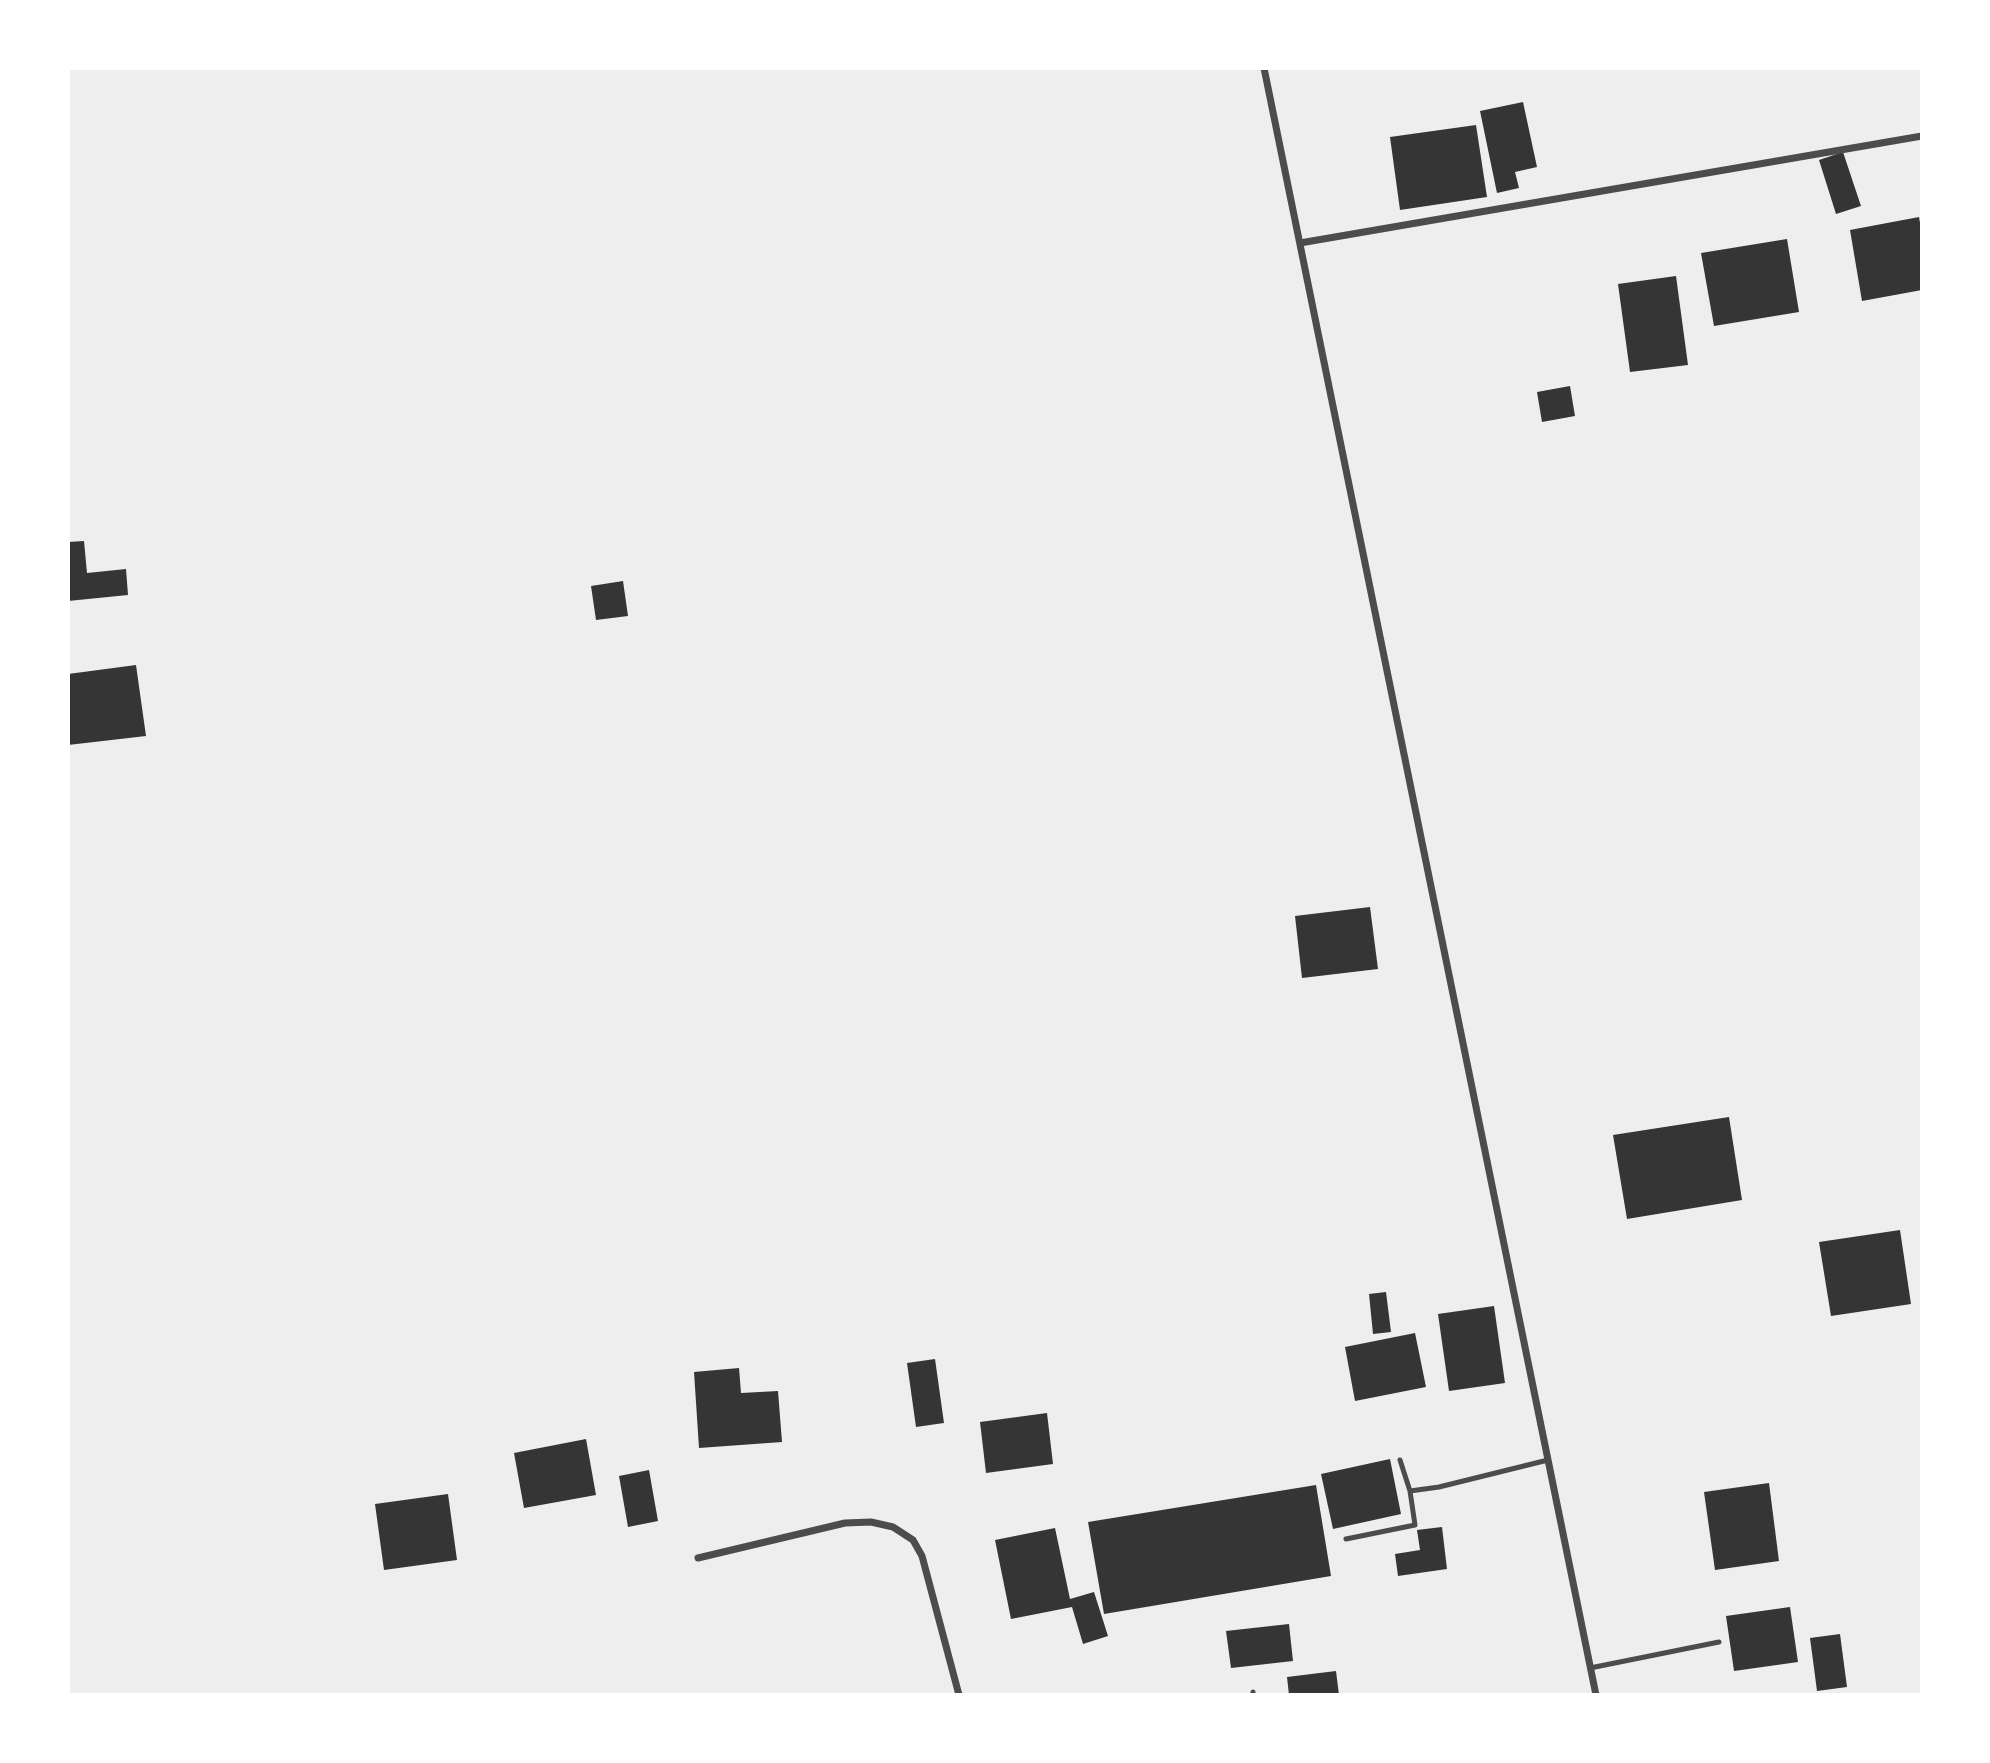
<!DOCTYPE html>
<html>
<head>
<meta charset="utf-8">
<style>
  body { margin:0 }
  #map { position:relative; width:1990px; height:1763px; overflow:hidden; background:#fff; font-family:"Fira Sans",sans-serif }
  canvas { display:block }
  .frame { position:absolute; inset:0; border:70px solid #fff; pointer-events:none }
</style>
</head>
<body>
<div id="map">
<canvas width="1990" height="1763"></canvas>
<div class="frame"></div>
</div>
<script>
const ctx = document.querySelector('canvas').getContext('2d');
ctx.lineJoin = 'round';
function paint(path, color) { ctx.fillStyle = color; ctx.fill(path, 'evenodd'); }
const poly = rows => new Path2D(rows.map(r => 'M' + r).join(''));
function trace(path, color, width, dash) { ctx.strokeStyle = color; ctx.lineWidth = width; ctx.lineCap = dash ? 'butt' : 'round'; ctx.setLineDash(dash || []); ctx.stroke(path); }
const green = poly([
  [68,68,1922,68,1922,1695,68,1695]
]);
const building = poly([
  [1523,102,1537,167,1515,172,1519,188,1497,193,1480,111],
  [1476,125,1487,197,1400,210,1390,137],
  [1843,152,1861,206,1836,214,1819,160],
  [1919,217,1922,234,1922,290,1862,301,1850,230],
  [1787,239,1799,312,1714,326,1701,253],
  [1676,276,1688,365,1630,372,1618,284],
  [1570,386,1575,416,1542,422,1537,392],
  [84,541,87,573,126,569,128,595,68,601,68,542],
  [623,581,628,616,596,620,591,586],
  [136,665,146,736,68,745,68,674],
  [1370,907,1378,969,1302,978,1295,916],
  [1729,1117,1742,1200,1627,1219,1613,1135],
  [1900,1230,1911,1304,1831,1316,1819,1242],
  [1386,1292,1391,1332,1373,1334,1369,1294],
  [1494,1306,1505,1383,1449,1391,1438,1314],
  [1415,1333,1426,1387,1355,1401,1345,1347],
  [935,1359,944,1423,916,1427,907,1363],
  [739,1368,741,1393,778,1391,782,1442,699,1448,694,1372],
  [1047,1413,1053,1464,986,1473,980,1422],
  [586,1439,596,1495,524,1508,514,1453],
  [1390,1459,1401,1514,1333,1529,1321,1474],
  [649,1470,658,1521,628,1527,619,1476],
  [1769,1483,1779,1561,1715,1570,1704,1492],
  [1316,1485,1331,1576,1104,1614,1088,1522],
  [448,1494,457,1560,384,1570,375,1504],
  [1442,1527,1447,1569,1398,1576,1395,1554,1420,1550,1417,1530],
  [1055,1528,1070,1599,1094,1592,1108,1636,1083,1644,1072,1607,1011,1619,995,1540],
  [1790,1607,1798,1662,1734,1671,1726,1616],
  [1289,1624,1293,1661,1231,1668,1226,1631],
  [1840,1634,1847,1687,1817,1691,1810,1638],
  [1336,1671,1339,1695,1289,1695,1287,1677]
]);
const service = poly([
  [1410,1491,1439,1487,1548,1460],
  [1346,1539,1415,1525,1410,1491,1400,1460],
  [1590,1668,1719,1642],
  [1253,1692,1253,1695]
]);
const minor = poly([
  [1264,68,1596,1695],
  [1300,243,1922,136],
  [698,1558,845,1523,871,1522,893,1527,913,1540,922,1556,959,1695]
]);
paint(green, '#eee');
paint(building, '#353535');
trace(service, '#4c4c4c', 5);
trace(minor, '#4c4c4c', 7);
</script>
</body>
</html>
